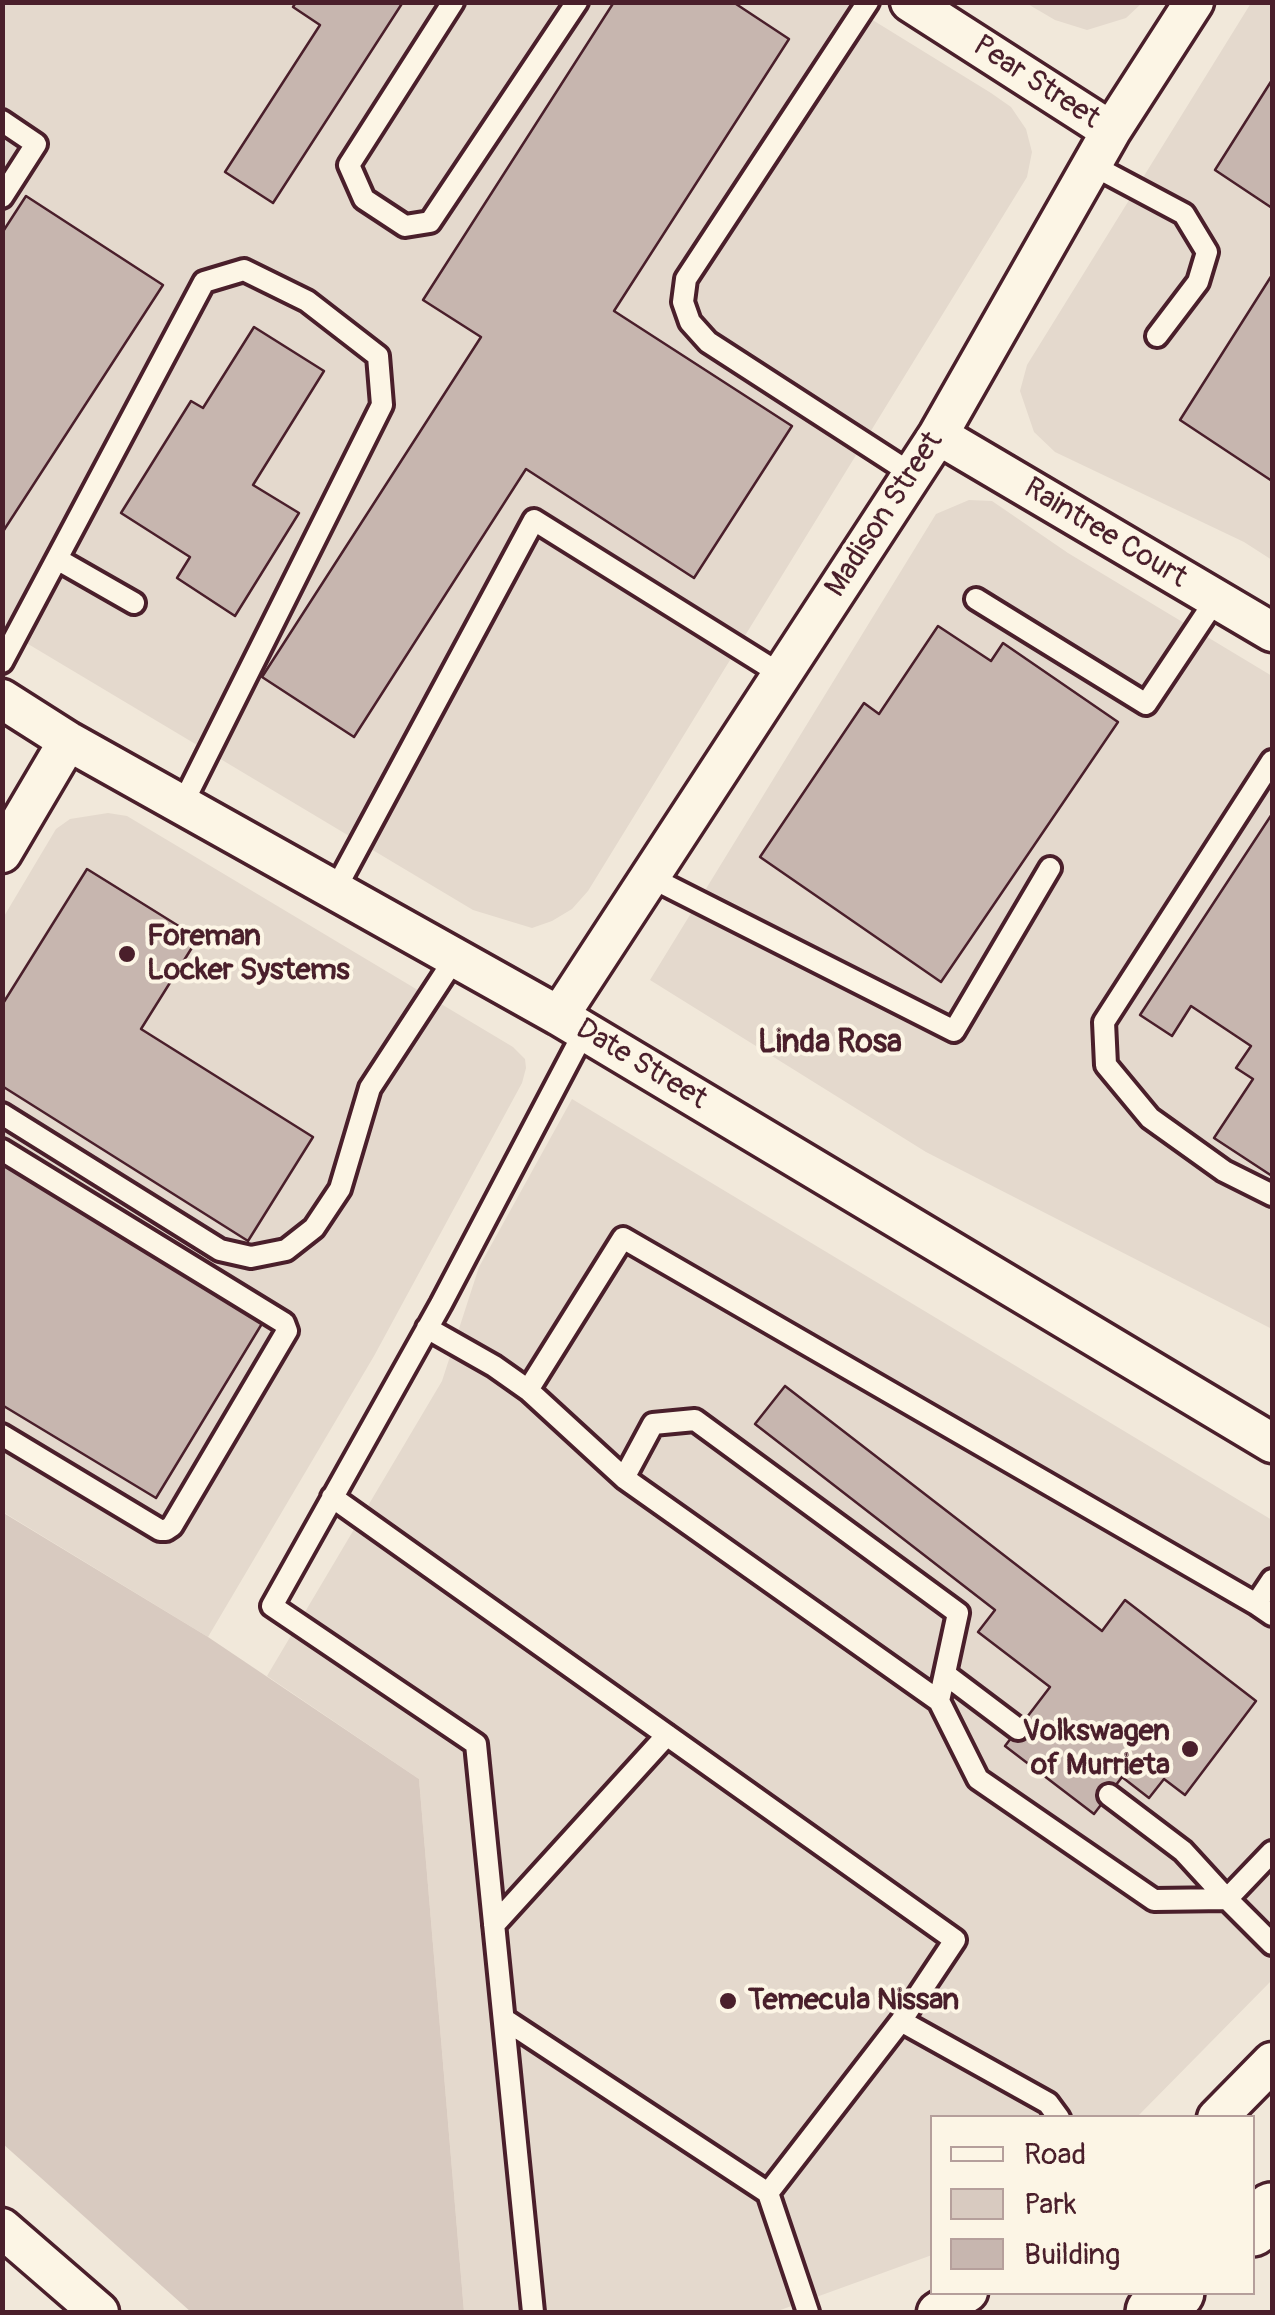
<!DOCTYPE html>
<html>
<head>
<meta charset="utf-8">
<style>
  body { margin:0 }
  #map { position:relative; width:1275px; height:2315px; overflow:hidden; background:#f1e8da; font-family:Pangolin,sans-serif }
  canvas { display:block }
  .frame { position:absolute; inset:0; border:5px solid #4a1f2b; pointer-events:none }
  .legend { position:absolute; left:930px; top:2115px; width:325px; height:180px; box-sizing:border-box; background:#fcf5e5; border:2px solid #b59f9b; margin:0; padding:12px 18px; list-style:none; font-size:30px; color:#4a1f2b }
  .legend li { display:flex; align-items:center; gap:20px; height:50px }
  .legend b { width:50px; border:2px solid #b59f9b }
</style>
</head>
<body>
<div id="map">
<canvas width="1275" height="2315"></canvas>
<div class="frame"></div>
<ul class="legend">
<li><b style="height:12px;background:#fcf5e5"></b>Road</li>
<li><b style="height:28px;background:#d8cac0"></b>Park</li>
<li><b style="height:28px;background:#c7b6af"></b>Building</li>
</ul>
</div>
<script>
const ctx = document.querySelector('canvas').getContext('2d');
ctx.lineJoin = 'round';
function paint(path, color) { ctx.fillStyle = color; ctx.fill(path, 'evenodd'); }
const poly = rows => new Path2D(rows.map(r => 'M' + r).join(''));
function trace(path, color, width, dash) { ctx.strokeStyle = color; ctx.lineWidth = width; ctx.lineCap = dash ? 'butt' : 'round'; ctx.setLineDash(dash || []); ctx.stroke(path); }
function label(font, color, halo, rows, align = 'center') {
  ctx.font = font + ' Pangolin,sans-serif'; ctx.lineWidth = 8; ctx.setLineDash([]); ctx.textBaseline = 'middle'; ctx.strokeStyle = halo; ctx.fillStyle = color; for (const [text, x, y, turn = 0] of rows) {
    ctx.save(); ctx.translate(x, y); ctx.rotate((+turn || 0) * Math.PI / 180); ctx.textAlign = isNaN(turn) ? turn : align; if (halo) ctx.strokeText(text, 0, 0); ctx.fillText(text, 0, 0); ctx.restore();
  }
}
const built = poly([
  [2,3,845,3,991,93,1011,107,1026,129,1032,152,1027,177,588,891,572,909,552,921,532,928,473,910,3,629],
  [1026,3,1142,3,1126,18,1087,30,1055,20],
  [1251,3,1272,3,1272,560,1244,542,1055,452,1034,432,1020,391,1027,365],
  [969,500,992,501,1068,553,1272,676,1272,1329,926,1152,650,980,936,514],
  [108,813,127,816,513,1047,525,1059,526,1068,522,1083,374,1356,208,1637,3,1512,3,918,56,829,70,819],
  [572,1099,1272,1520,1272,1980,1137,2117,932,2118,932,2255,775,2312,464,2312,419,1779,267,1676,442,1381,479,1267]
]);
const green = poly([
  [2,1512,208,1637,419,1779,464,2312,191,2312,3,2144]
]);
const building = poly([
  [296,2,403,2,273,203,225,172,320,25,293,7,296,2],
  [614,2,733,2,789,39,614,311,792,426,694,578,526,469,354,737,262,677,481,337,423,300,614,2],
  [1272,80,1272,208,1215,170,1272,80],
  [26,196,163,285,2,533,2,233,26,196],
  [1272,275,1272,481,1180,420,1272,275],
  [254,327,324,371,253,485,299,513,235,616,177,578,190,557,121,513,191,401,203,408,254,327],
  [938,626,991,661,1003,643,1118,722,941,982,760,857,864,703,879,714,938,626],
  [1272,814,1272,1176,1214,1138,1253,1079,1236,1068,1251,1046,1191,1006,1172,1036,1140,1015,1272,814],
  [87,869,198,938,141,1029,313,1137,248,1241,2,1086,2,1005,87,869],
  [2,1157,266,1317,156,1498,2,1405,2,1157],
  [785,1386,1102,1631,1125,1600,1256,1701,1185,1795,1164,1779,1149,1798,1122,1777,1094,1814,1005,1746,1050,1687,978,1632,995,1610,755,1424,785,1386]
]);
const service = poly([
  [453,2,349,165,364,199,405,226,430,222,577,2],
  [868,2,686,279,683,302,690,322,708,342,912,474],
  [2,121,36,144,2,197],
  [1092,165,1184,214,1207,252,1198,282,1157,336],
  [57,559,134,603],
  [976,599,1146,704,1216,599],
  [2,662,204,282,244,270,307,301,378,356,382,405,182,805],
  [1272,761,1104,1022,1106,1065,1150,1118,1224,1171,1272,1195],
  [650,877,954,1031,1050,868],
  [335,890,534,520,782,675],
  [2,1114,220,1250,251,1257,286,1250,314,1228,340,1189,370,1088,455,958],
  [2,1150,284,1323,287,1331,172,1526,166,1530,160,1530,2,1435],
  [427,1328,494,1366,528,1390,624,1478,939,1701,978,1779,1154,1900,1227,1899],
  [528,1390,623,1238,1256,1604],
  [624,1478,653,1424,695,1420,958,1613,939,1701],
  [332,1497,955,1940,901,2021,768,2193,808,2312],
  [1272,1580,1256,1604,1272,1615],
  [945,1674,1018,1729],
  [1109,1795,1183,1851,1227,1899],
  [1272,1852,1227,1899,1272,1944],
  [494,1925,667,1735],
  [504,2019,768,2193],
  [901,2021,1048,2103,1059,2118],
  [533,2312,476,1744,272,1606,441,1304,584,1032]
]);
const minor = poly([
  [910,2,1111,131],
  [938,435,1272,632],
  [2,699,68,741,559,1016,1272,1443],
  [2,853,68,741],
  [559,1016,938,435,1111,131,1194,2],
  [1217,2118,1272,2062],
  [2,2228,99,2312],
  [937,2312,968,2292]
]);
const motorway = poly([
  [1252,2228,1272,2211],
  [1154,2312,1176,2292]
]);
const markers = [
  [127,954,10,"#4a1f2b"],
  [1190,1749,10,"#4a1f2b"],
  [728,2001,10,"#4a1f2b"]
];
const streetNames = [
  ["Pear Street",1036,83,33],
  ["Madison Street",885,515,-57],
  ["Raintree Court",1105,534,31],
  ["Date Street",641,1065,31]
];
const poiNames = [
  ["Foreman",147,937],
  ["Locker Systems",147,971],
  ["Volkswagen",1170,1732,"right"],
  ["of Murrieta",1170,1766,"right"],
  ["Temecula Nissan",748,2001]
];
const neighbourhoodNames = [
  ["Linda Rosa",830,1044]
];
paint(built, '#e4d9cd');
paint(green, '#d8cac0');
paint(building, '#c7b6af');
trace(building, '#4a1f2b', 2.5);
trace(service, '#4a1f2b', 28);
trace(minor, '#4a1f2b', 45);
trace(motorway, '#4a1f2b', 62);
trace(service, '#fcf5e5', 20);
trace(minor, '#fcf5e5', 38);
trace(motorway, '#fcf5e5', 55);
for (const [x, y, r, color] of markers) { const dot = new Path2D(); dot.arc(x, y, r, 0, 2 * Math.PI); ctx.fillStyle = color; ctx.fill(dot); trace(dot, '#fcf5e5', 4); }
label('30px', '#4a1f2b', '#fcf5e5', streetNames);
label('bold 30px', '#4a1f2b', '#fcf5e5', poiNames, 'left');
label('bold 32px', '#4a1f2b', '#fcf5e5', neighbourhoodNames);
</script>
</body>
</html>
